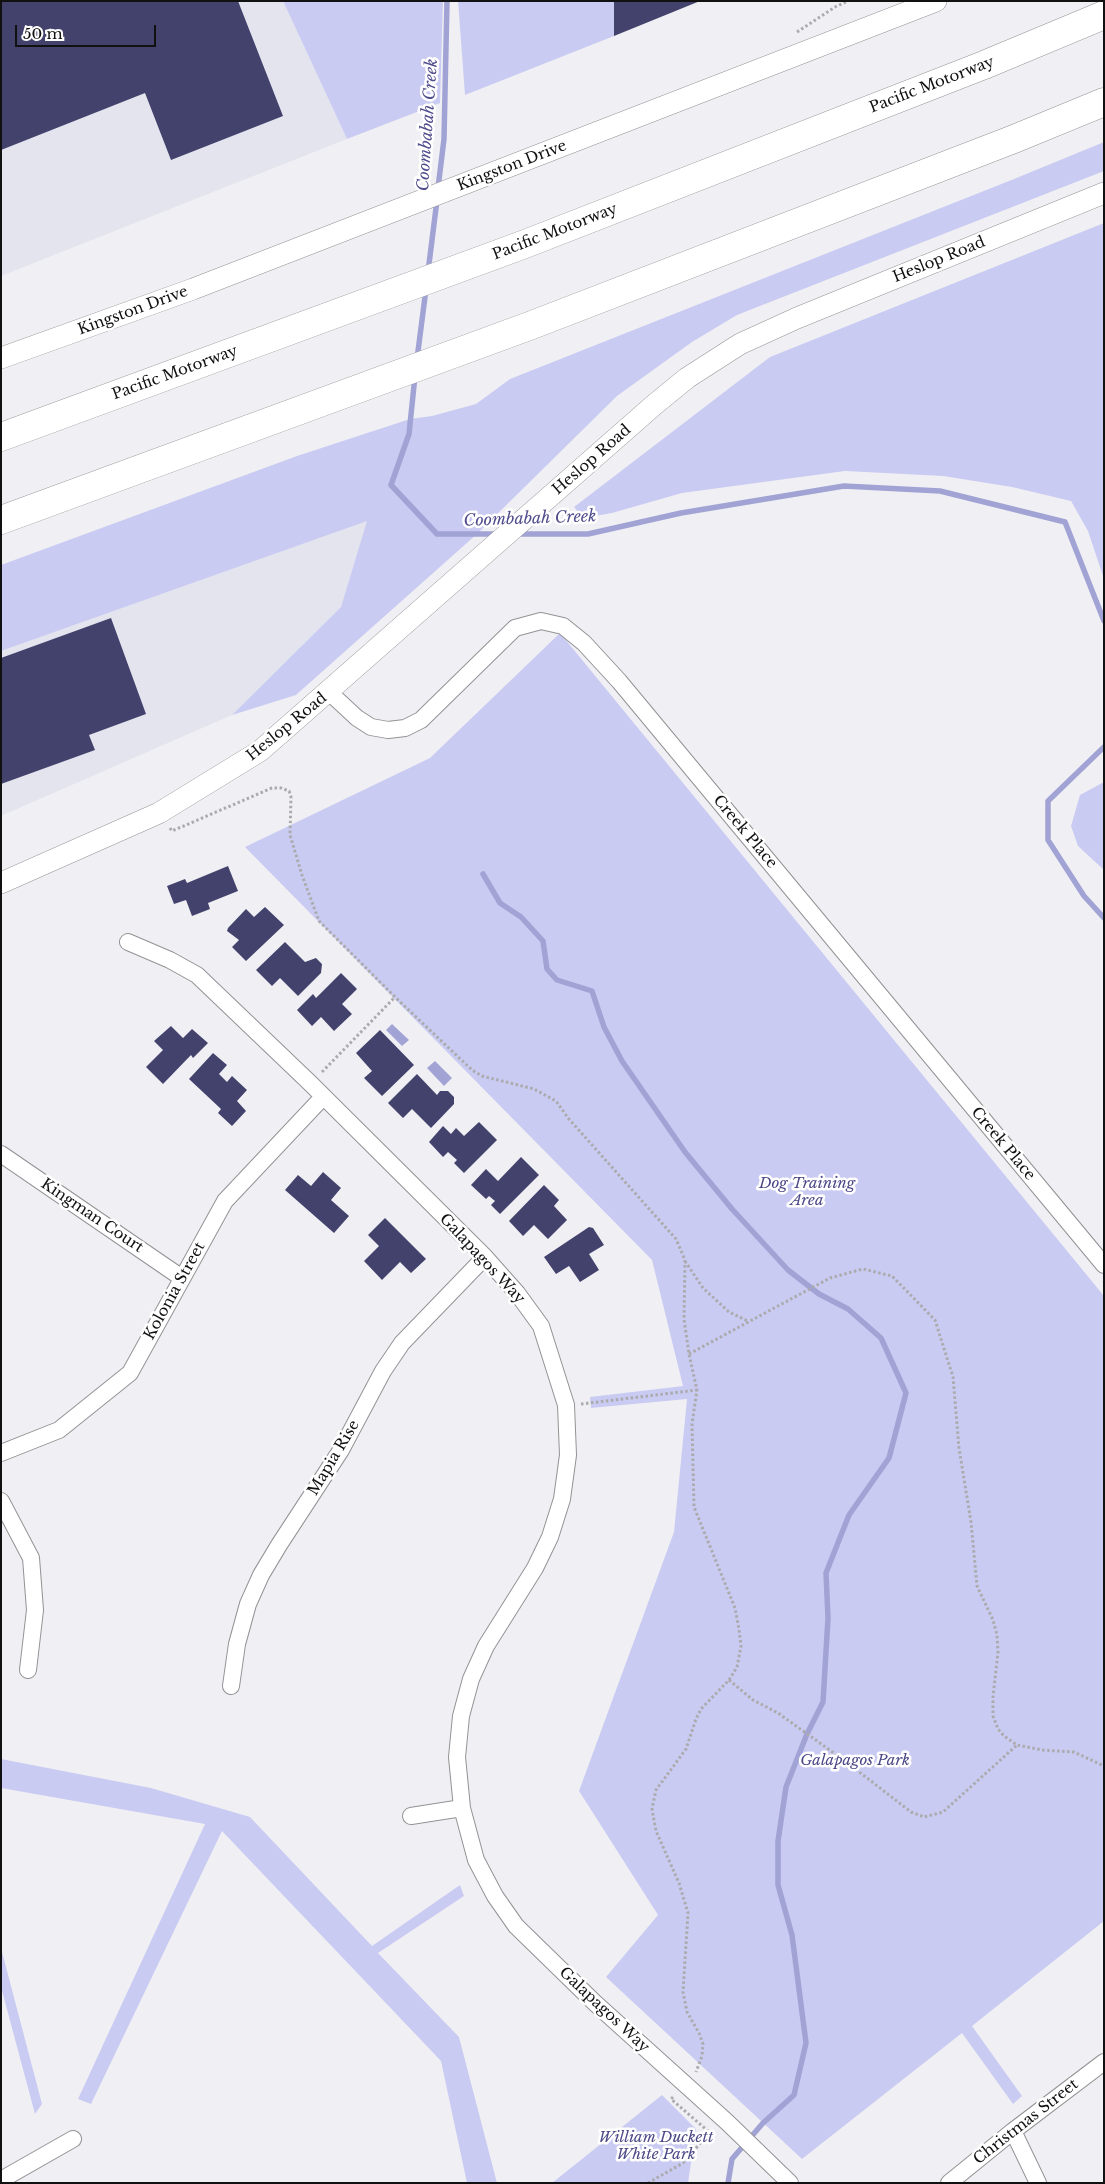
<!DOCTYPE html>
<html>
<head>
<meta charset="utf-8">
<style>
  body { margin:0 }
  #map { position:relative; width:1105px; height:2184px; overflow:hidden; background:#f0f0f4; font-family:"Libre Baskerville",serif }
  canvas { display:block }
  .frame { position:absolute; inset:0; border:2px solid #111112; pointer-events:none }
  .scale { position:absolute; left:15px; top:25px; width:141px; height:22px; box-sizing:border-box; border:2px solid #111112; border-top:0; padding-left:6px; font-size:15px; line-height:18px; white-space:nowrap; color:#111112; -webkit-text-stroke:4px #fff; paint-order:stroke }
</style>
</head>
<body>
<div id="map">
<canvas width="1105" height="2184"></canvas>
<div class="frame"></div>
<div class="scale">50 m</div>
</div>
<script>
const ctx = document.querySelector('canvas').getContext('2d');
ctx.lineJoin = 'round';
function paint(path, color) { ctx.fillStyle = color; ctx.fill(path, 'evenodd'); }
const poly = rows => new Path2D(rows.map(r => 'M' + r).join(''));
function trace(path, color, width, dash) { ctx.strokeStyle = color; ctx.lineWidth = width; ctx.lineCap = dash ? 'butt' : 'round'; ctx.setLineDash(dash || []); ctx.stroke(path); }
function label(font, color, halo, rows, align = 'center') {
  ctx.font = font + ' "Libre Baskerville",serif'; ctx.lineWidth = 5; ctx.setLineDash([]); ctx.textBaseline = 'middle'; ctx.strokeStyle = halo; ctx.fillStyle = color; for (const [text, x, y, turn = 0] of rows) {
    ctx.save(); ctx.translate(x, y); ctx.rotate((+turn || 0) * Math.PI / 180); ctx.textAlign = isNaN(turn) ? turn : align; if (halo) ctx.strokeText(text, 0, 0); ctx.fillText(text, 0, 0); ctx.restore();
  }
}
const built = poly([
  [1,1,283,1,347,139,1,276],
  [368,520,341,607,232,715,1,816,1,651]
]);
const green = poly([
  [283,1,443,1,440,103,347,139],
  [458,1,614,1,614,36,465,95],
  [1104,142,1104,171,737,315,692,342,617,396,477,534,296,695,232,715,341,607,367,521,1,651,1,565,297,456,410,419,432,416,476,404,510,379,1014,179],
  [1104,223,1104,579,1088,531,1071,501,1012,487,943,476,845,471,682,493,612,513,583,518,574,507,770,357],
  [560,633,1104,1296,1104,1921,972,2026,1022,2096,1013,2104,962,2033,802,2159,606,1977,658,1915,579,1791,674,1532,687,1399,591,1408,590,1397,683,1386,652,1260,245,847,430,758],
  [1104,782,1104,870,1078,846,1071,826,1080,795],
  [1,1759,151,1788,250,1817,372,1946,460,1885,464,1896,378,1953,459,2037,497,2183,467,2183,441,2061,222,1831,91,2104,78,2099,205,1824,1,1788],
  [1,1948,42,2104,35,2114,1,1987],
  [662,2095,696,2129,688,2183,552,2183]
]);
const water = poly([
  [392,1024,409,1040,402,1046,386,1030],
  [435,1061,452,1078,444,1086,427,1068]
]);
const stream = poly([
  [438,188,444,139,447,1],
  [428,272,437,200],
  [417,359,426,289],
  [415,376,409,434,391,485,437,534,498,534],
  [517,534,588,534,681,513,844,486,940,491,1065,522,1104,621],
  [1104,747,1048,801,1048,840,1084,896,1104,918],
  [483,874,500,903,521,917,543,941,547,969,557,980,592,991,604,1027,622,1061,685,1152,732,1209,788,1270,819,1294,848,1309,881,1338,906,1393,889,1458,849,1515,826,1573,828,1618,823,1702,807,1734,786,1787,778,1841,778,1885,792,1935,806,2043,794,2095,763,2123,732,2159,728,2183]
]);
const building = poly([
  [1,1,238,1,283,116,171,160,145,93,1,150],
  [614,1,700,1,614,36],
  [111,618,146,714,89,735,95,750,1,784,1,658],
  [228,866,238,891,208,903,210,909,192,916,186,900,174,904,167,886,185,879,187,883],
  [265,907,284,925,246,961,232,947,239,940,227,931,228,928,246,909,254,917],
  [285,942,305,962,316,958,322,964,321,973,298,996,280,978,272,986,256,970],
  [341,973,357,989,342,1004,352,1014,334,1031,321,1017,312,1026,297,1010,313,994,316,998],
  [171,1026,183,1038,192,1029,208,1043,193,1058,191,1055,163,1084,146,1067,163,1050,154,1041],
  [380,1030,414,1065,382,1096,364,1078,372,1071,356,1053],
  [213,1053,227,1065,219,1074,227,1082,232,1076,247,1090,237,1101,246,1111,232,1126,218,1113,221,1109,189,1079],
  [417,1074,437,1095,440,1091,448,1091,454,1097,454,1104,431,1128,412,1109,403,1118,388,1103],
  [479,1122,497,1140,464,1173,454,1163,457,1160,448,1152,443,1157,429,1142,443,1126,451,1134,456,1128,464,1136],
  [521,1157,539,1175,500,1214,491,1205,495,1201,489,1196,486,1199,471,1185,486,1169,498,1181],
  [323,1172,341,1188,331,1200,349,1216,334,1233,285,1190,298,1175,311,1186],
  [544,1185,559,1200,554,1206,567,1220,548,1239,534,1225,523,1236,509,1221],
  [385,1218,426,1259,411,1273,400,1262,382,1280,364,1261,379,1246,368,1235],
  [589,1227,593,1228,604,1245,589,1254,599,1270,580,1282,569,1266,556,1274,544,1257]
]);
const path = poly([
  [797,32,835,7,848,1],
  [170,828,172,831,272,788,281,788,289,791,291,797,290,835,302,875,319,921,395,997,472,1070,482,1076,534,1089,556,1101,568,1118,676,1239,685,1260,684,1319,689,1354,697,1390,692,1424,694,1507,735,1608,739,1629,741,1646,737,1667,729,1680,701,1709,696,1719,686,1749,656,1790,652,1809,656,1831,679,1883,688,1913,683,1992,687,2012,699,2033,703,2044,702,2056,696,2072],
  [322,1072,395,997],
  [685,1261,703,1288,729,1312,748,1321],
  [689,1354,830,1278,863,1269,892,1276,935,1320,953,1377,959,1448,971,1522,977,1586,993,1620,997,1635,998,1652,993,1697,993,1716,998,1729,1004,1736,1017,1745,1042,1750,1074,1752,1104,1766],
  [581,1404,697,1390],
  [729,1680,753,1700,778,1713,845,1761,911,1812,924,1817,943,1812,1017,1745],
  [673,2097,671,2099,708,2131,712,2132],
  [648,2183,683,2163,710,2132]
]);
const minor = poly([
  [329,692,357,718,371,727,388,730,405,728,421,720,515,628,541,621,563,626,584,643,619,681,1104,1265],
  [128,942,170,960,197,975,310,1083,485,1257,517,1293,541,1326,566,1405,568,1455,562,1499,550,1537,535,1568,486,1646,471,1679,461,1716,457,1757,462,1808,476,1860,495,1896,516,1926,595,2003,727,2122,790,2183],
  [1,1154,182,1278],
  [1,1453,59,1430,130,1373,225,1201,323,1097],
  [1,1501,31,1558,35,1610,28,1670],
  [231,1686,237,1644,248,1604,261,1575,279,1545,341,1450,383,1371,402,1343,485,1257],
  [411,1816,462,1808],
  [1013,2131,1038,2183],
  [1,2180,73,2139],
  [949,2183,1013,2131,1104,2062]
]);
const tertiary = poly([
  [1,358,193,289,936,1],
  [1,883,159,813,260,751,654,405,687,378,740,344,797,318,1104,193]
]);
const motorway = poly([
  [1,437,525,244,984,65,1104,15],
  [1,520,532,325,1014,139,1104,102]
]);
const streetNames = [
  ["Pacific Motorway",932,85,-21],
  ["Kingston Drive",512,166,-21],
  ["Pacific Motorway",555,232,-21],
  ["Heslop Road",939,260,-22],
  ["Kingston Drive",133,311,-20],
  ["Pacific Motorway",175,373,-20],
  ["Heslop Road",592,460,-41],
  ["Heslop Road",287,727,-39],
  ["Creek Place",745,832,50],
  ["Creek Place",1003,1144,50],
  ["Kingman Court",92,1216,34],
  ["Galapagos Way",482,1259,47],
  ["Kolonia Street",175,1291,-61],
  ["Mapia Rise",334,1458,-59],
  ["Galapagos Way",604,2010,43],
  ["Christmas Street",1026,2122,-38]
];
const parkNames = [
  ["Dog Training",807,1184],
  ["Area",807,1201],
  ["Galapagos Park",855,1761],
  ["William Duckett",656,2138],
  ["White Park",656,2155]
];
const waterNames = [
  ["Coombabah Creek",428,125,-86],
  ["Coombabah Creek",530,519,-2]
];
paint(built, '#e3e4ee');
paint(green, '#cacbf2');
paint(water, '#a2a3d5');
trace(stream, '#a2a3d5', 5.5);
paint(building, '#43426d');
trace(minor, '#939396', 18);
trace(tertiary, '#939396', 22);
trace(motorway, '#939396', 29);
trace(path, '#ababae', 3, [2.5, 2.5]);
trace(minor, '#fff', 16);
trace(tertiary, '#fff', 21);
trace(motorway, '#fff', 28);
label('15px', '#111112', '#fff', streetNames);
label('italic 15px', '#4b4887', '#fff', parkNames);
label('italic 16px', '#504d8d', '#fff', waterNames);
</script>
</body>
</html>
